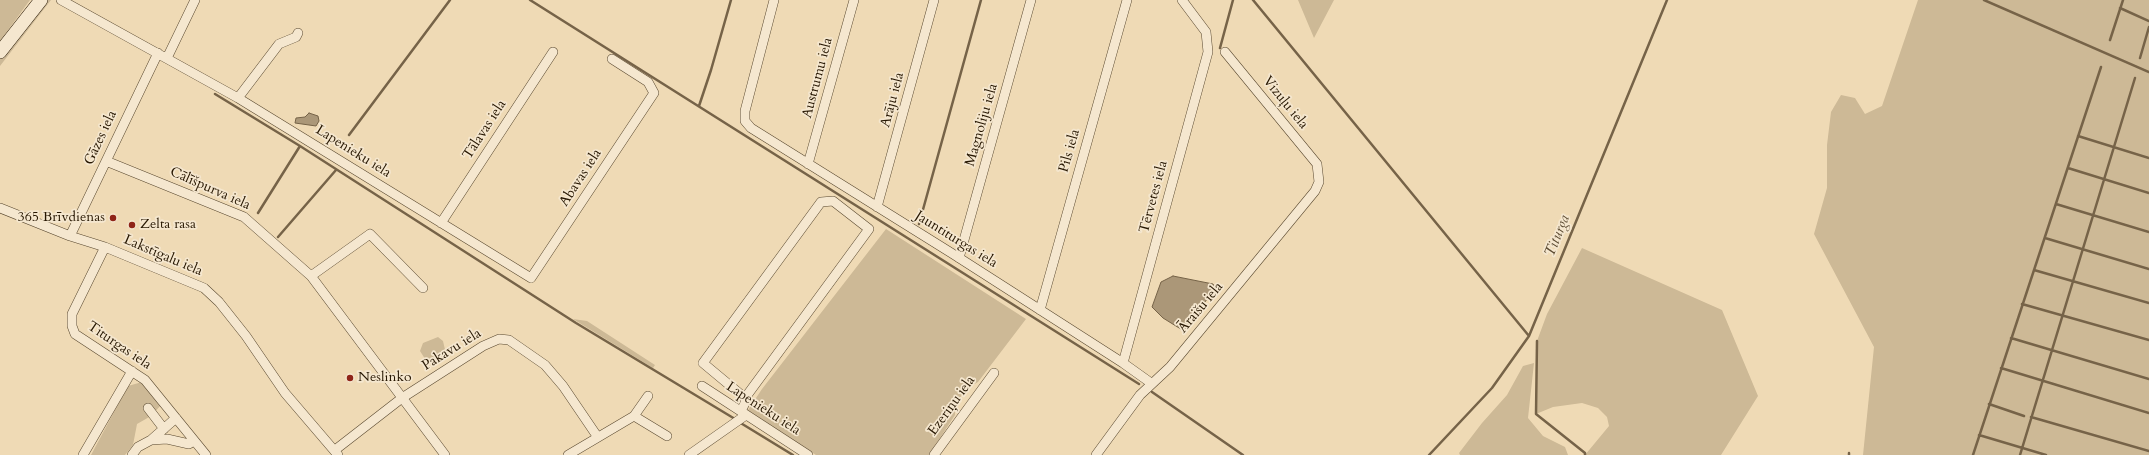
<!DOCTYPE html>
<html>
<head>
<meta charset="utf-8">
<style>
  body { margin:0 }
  canvas { display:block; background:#efdab5 }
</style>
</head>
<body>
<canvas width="2149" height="455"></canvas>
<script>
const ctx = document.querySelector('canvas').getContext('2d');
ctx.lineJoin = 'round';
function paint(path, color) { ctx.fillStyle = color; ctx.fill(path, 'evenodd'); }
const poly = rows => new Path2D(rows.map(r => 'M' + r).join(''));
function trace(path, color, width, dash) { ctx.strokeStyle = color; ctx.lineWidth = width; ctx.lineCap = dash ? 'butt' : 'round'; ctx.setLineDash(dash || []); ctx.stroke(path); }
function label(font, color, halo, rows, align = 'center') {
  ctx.font = font + ' Cardo,serif'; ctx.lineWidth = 3.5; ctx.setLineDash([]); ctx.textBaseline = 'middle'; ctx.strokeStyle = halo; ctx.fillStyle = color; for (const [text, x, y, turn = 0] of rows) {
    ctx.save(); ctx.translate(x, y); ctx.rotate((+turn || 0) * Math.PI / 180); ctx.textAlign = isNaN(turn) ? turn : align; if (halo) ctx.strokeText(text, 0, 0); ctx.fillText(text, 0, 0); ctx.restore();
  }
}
const green = poly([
  [0,0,30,0,0,41],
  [44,0,51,0,0,66,0,56],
  [1298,0,1334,0,1314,38],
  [1918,0,2149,0,2149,455,1863,455,1874,347,1814,234,1827,188,1827,145,1831,112,1841,95,1855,98,1865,114,1882,106],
  [886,229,1026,319,978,382,966,389,955,405,955,415,929,455,816,455,748,410,762,389],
  [1582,248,1722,310,1758,396,1721,455,1585,455,1609,426,1607,417,1598,408,1582,403,1553,407,1536,414,1537,341,1547,314],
  [573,319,587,321,655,365,653,368],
  [438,337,443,341,446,354,435,362,427,362,420,351,423,343],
  [1534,363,1528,418,1543,436,1565,447,1568,455,1460,455,1459,453,1482,423,1507,395,1523,366],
  [142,382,161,405,151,416,137,424,133,445,125,455,91,455,128,386]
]);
const water = poly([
  [309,113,318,116,319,121,316,126,295,123,296,118,305,117,309,113],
  [1173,276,1213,284,1215,288,1184,331,1163,318,1152,307,1161,282,1173,276]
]);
const stream = poly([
  [530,0,1139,384],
  [1253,0,1529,336],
  [1984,0,2149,72],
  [2120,8,2149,21],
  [2110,40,2123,0],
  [1220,48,1233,0],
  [2140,58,2149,27],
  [215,94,300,146,576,323,735,419],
  [699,106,711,70,731,0],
  [349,135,450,0],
  [2078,136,2149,158],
  [2068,168,2149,193],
  [2056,204,2149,232],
  [258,213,300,146],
  [919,224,981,0],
  [278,237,336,170],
  [2045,238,2149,269],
  [2034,270,2149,303],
  [2022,304,2149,340],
  [2011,338,2149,379],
  [1537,341,1536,414,1585,453,1585,455],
  [2001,368,2149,413],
  [1152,392,1243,455],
  [1989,404,2024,416],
  [2031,417,2149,451],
  [739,422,793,455],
  [1979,435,2046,455],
  [1429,455,1492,388,1529,336,1667,0],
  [1849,455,1849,453],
  [1973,455,2101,67],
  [2020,455,2135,78]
]);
const minor = poly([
  [61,0,238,98,531,278,654,93,648,82,612,59],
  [774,0,745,111,745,121,751,128,953,254,1123,363,1151,383],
  [167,58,195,0],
  [238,98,279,44,296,37,298,33],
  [106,161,244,217,311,276,445,455],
  [808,164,854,0],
  [877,207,934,0],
  [0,208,70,236,105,247,204,288,219,302,246,336,285,393,338,455],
  [441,223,553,52],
  [70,236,158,53],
  [105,247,72,314,72,326,75,334,145,380,206,455],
  [959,258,1031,0],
  [311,276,370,234,423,288],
  [1040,310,1127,0],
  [1123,363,1208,52,1206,32,1182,0],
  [702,386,808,455],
  [148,408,164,429],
  [741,411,745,403,745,398,869,229,833,201,821,202,703,363,745,398],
  [634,416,648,396],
  [151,440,176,418],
  [335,450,402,398,483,346,499,339,509,340,545,365,563,386,597,436],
  [83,455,132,371],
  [132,455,138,447,151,440,167,439,189,444,194,441],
  [568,455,634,416,667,436],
  [689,455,746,415],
  [934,455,994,373],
  [1096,455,1140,395,1170,367,1315,191,1319,182,1317,164,1225,52]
]);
const secondary = poly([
  [0,52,41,0]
]);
const markers = [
  [113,218,4,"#8f2418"],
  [132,225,4,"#8f2418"],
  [350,378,4,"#8f2418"]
];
const streetNames = [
  ["Austrumu iela",818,78,-75],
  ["Arāju iela",893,100,-75],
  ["Vizuļu iela",1285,103,51],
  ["Magnoliju iela",982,125,-74],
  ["Tālavas iela",485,130,-57],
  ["Gāzes iela",101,138,-65],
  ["Pils iela",1070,151,-74],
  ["Lapenieku iela",353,152,32],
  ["Abavas iela",581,178,-57],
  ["Cālīšpurva iela",210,189,24],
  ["Tērvetes iela",1154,197,-75],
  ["Jauntiturgas iela",956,240,32],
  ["Lakstīgalu iela",163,256,23],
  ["Āraišu iela",1201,308,-50],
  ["Titurgas iela",119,346,34],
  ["Pakavu iela",452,350,-32],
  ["Ezeriņu iela",952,406,-54],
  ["Lapenieku iela",763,409,33]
];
const poiNames = [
  ["365 Brīvdienas",105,218,"right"],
  ["Zelta rasa",140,225],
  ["Neslinko",358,378]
];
const waterNames = [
  ["Titurga",1558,236,-68]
];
paint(green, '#cdb996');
paint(water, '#ab9778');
trace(water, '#766348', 1);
trace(stream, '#766348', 2.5);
trace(minor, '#58472e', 10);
trace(secondary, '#261601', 14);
trace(minor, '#f5e7cf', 9);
trace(secondary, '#f5e7cf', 13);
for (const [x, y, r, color] of markers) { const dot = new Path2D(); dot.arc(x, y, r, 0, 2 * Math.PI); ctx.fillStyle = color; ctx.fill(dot); trace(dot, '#f5e7cf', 1.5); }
label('14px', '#261601', '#f5e7cf', streetNames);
label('14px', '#261601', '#f5e7cf', poiNames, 'left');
label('italic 15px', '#5b4a31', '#f5e7cf', waterNames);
</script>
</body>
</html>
